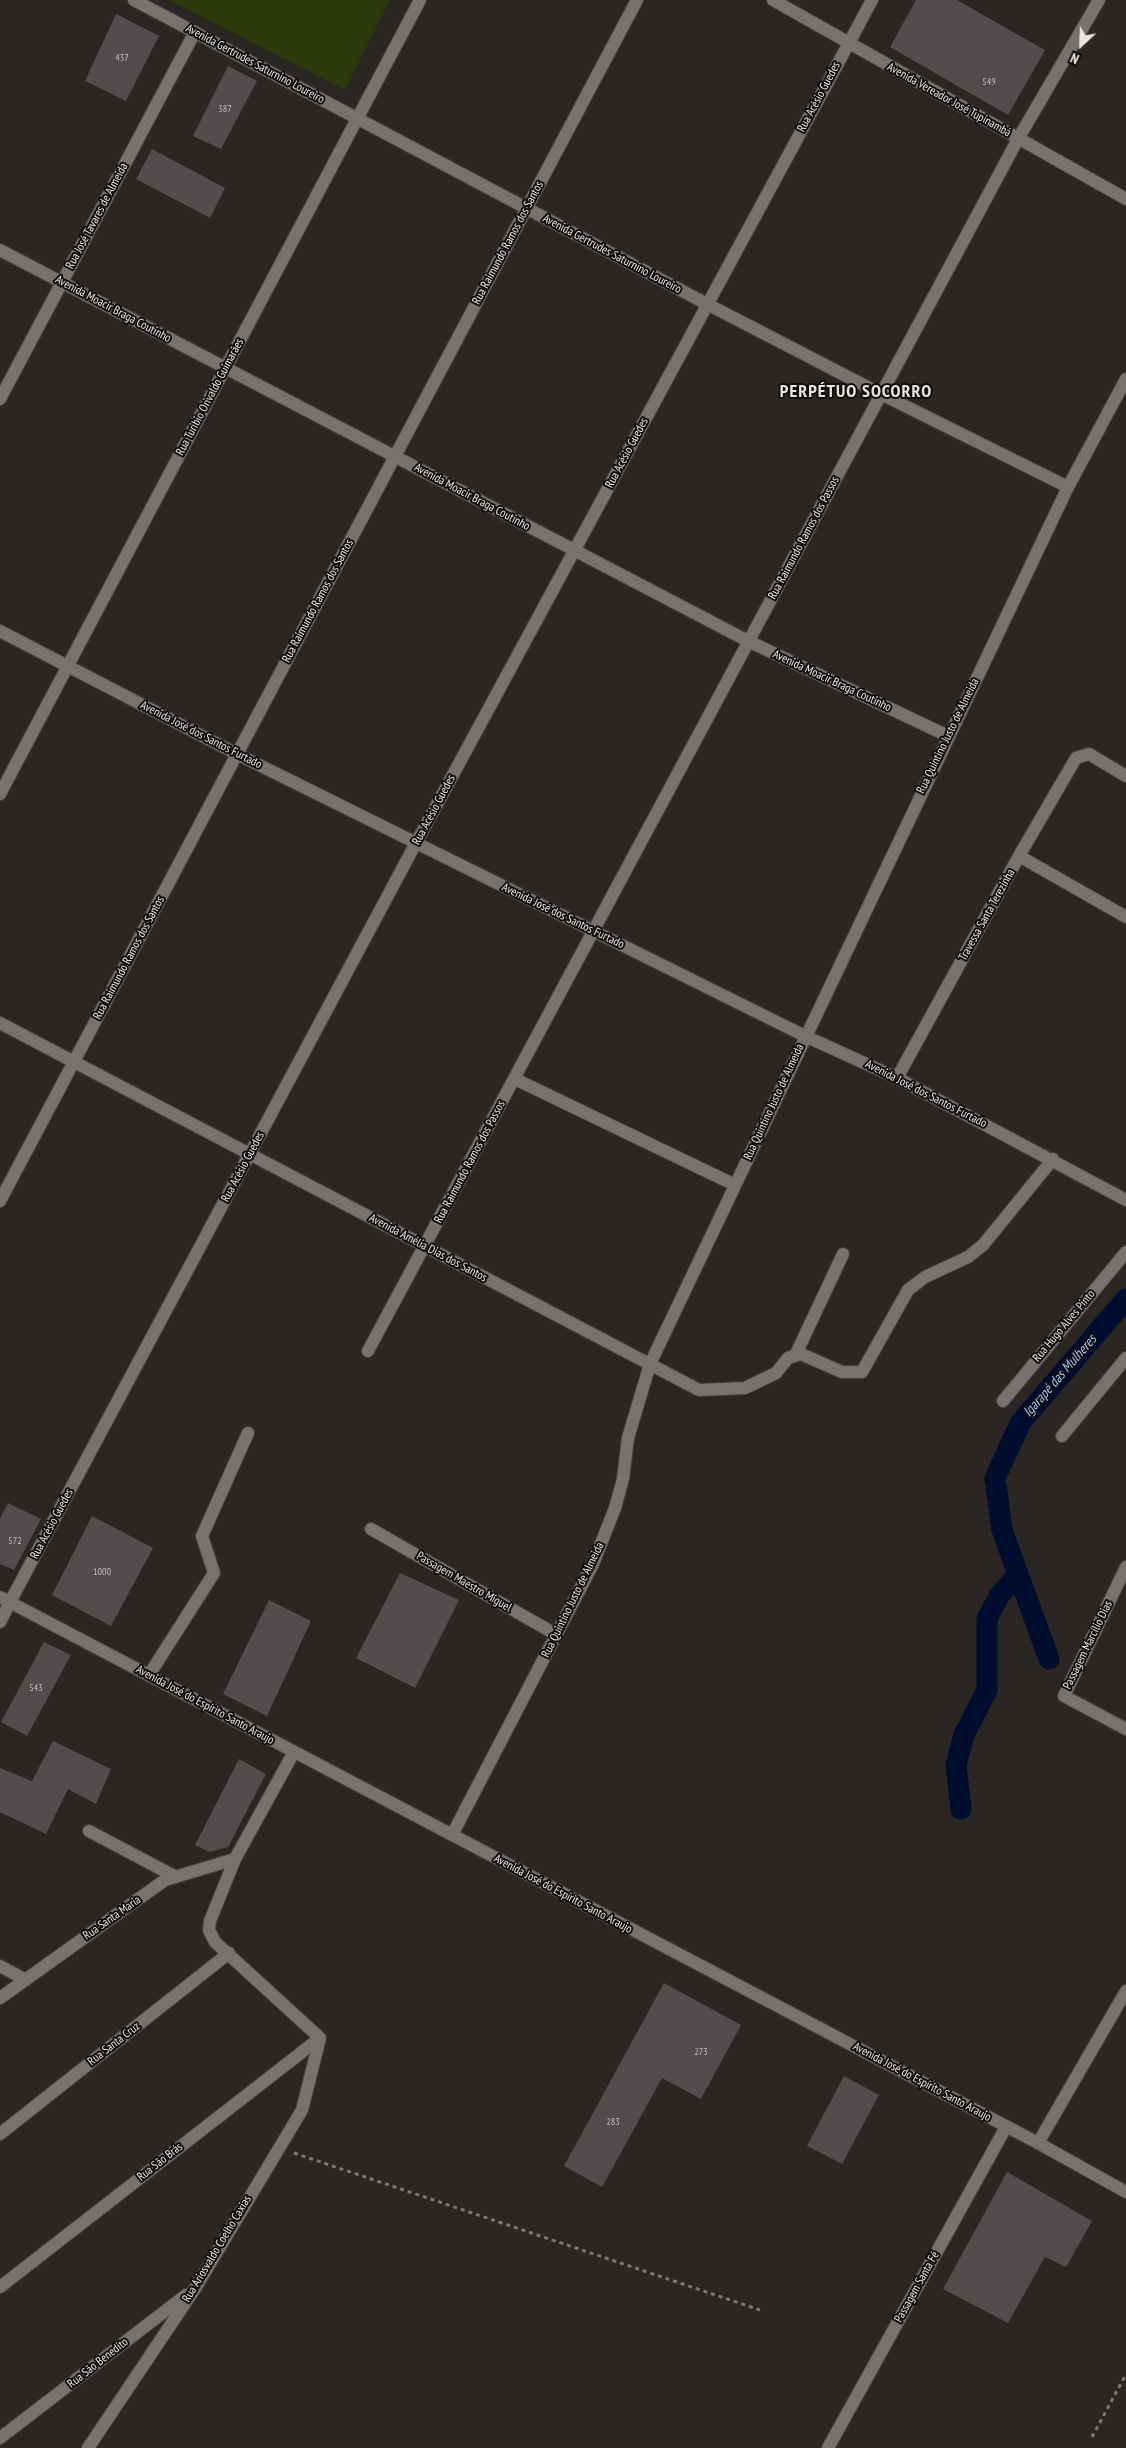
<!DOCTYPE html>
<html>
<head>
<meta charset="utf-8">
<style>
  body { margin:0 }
  #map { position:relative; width:1126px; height:2448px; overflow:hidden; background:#2a2623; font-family:"PT Sans Narrow",sans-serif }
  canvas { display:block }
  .north { position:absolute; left:1056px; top:20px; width:50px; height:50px; -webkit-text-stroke:4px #110f0e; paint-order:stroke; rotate:205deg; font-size:14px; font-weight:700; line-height:20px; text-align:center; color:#e8e5e3 }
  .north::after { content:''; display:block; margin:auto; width:18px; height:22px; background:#e8e5e3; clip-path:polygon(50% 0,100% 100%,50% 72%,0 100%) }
</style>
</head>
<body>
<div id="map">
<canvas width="1126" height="2448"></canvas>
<div class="north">N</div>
</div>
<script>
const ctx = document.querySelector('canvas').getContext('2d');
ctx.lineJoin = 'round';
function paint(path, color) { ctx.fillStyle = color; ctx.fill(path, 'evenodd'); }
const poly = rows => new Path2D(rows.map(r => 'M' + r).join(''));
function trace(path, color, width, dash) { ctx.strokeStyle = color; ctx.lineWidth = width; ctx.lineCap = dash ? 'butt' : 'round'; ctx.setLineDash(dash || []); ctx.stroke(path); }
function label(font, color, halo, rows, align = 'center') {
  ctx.font = font + ' "PT Sans Narrow",sans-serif'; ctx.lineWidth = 4; ctx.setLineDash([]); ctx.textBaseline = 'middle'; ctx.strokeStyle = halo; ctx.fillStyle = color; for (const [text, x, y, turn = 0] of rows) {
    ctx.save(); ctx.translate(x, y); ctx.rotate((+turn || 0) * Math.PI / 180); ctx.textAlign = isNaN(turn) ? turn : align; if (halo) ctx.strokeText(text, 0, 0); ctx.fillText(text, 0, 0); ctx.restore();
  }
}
const green = poly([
  [169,0,390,0,345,90]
]);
const canal = poly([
  [1049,1659,1002,1530,995,1478,1021,1422,1126,1299],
  [961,1809,956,1765,964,1735,987,1690,987,1619,999,1596,1018,1574]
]);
const building = poly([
  [916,0,957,0,1045,50,1008,115,890,47],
  [116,14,159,36,126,101,85,81],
  [228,66,257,81,221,149,193,136],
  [152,149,225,188,210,218,136,179],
  [8,1503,41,1519,14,1570,0,1564,0,1518],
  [92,1516,153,1548,111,1626,52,1595],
  [400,1573,459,1600,415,1688,356,1658],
  [269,1600,311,1621,267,1716,223,1694],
  [44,1642,71,1655,27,1736,1,1722],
  [53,1741,111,1769,96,1804,68,1789,46,1834,0,1812,0,1768,32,1781],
  [239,1759,266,1774,228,1847,210,1852,195,1845],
  [664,1983,741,2025,701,2099,662,2078,602,2187,564,2166],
  [844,2076,879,2095,842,2164,807,2146],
  [1007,2172,1092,2221,1066,2267,1045,2257,1008,2323,943,2289]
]);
const path = poly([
  [294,2153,760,2310],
  [1092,2437,1126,2374]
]);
const street = poly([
  [134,0,707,304,881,394,1068,487],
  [849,43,872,0],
  [0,250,748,641,948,736],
  [0,399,195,32],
  [0,631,237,754,805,1036,897,1078,1126,1200],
  [0,794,420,0],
  [1019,856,1126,917],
  [0,1023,699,1390,745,1388,776,1373,788,1358,801,1354,842,1372,862,1372,908,1290,925,1277,968,1257,983,1245,1053,1159],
  [897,1078,1019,856,1076,758,1089,754,1126,776],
  [515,1079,735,1185],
  [0,1201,637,0],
  [368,1351,1018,139,1099,0],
  [795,1356,843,1254],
  [1003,1401,1126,1252],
  [1062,1436,1126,1358],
  [371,1529,557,1635],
  [1126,1567,1064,1696,1126,1729],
  [0,1622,10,1602],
  [149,1675,214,1573,202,1536,248,1433],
  [294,1752,235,1859,210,1921,209,1930,215,1942,320,2038],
  [89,1831,176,1877],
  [452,1835,593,1564,615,1508,623,1479,628,1438,650,1364,1068,487,1126,379],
  [0,1966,26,1980],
  [0,1998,165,1880,235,1859],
  [0,2134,229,1953],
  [1038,2143,1126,1991],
  [0,2287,320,2038],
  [0,2438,186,2295],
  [88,2448,196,2287,302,2110,320,2038],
  [828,2448,1006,2127]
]);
const secondary = poly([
  [773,0,1126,199],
  [0,1597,1038,2143,1126,2192],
  [10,1602,416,843,849,43]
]);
const numberNames = [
  ["437",122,58],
  ["549",989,82],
  ["387",225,109],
  ["572",15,1541],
  ["1000",102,1572],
  ["543",36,1688],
  ["273",701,2052],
  ["283",613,2122]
];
const streetNames = [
  ["Avenida Gertrudes Saturnino Loureiro",255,64,28],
  ["Rua Acésio Guedes",819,97,-62],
  ["Avenida Vereador José Tupinambá",949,100,29],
  ["Rua José Tavares de Almeida",97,216,-62],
  ["Rua Raimundo Ramos dos Santos",508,243,-62],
  ["Avenida Gertrudes Saturnino Loureiro",612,254,28],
  ["Avenida Moacir Braga Coutinho",113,309,28],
  ["Rua Turibio Orivaldo Guimarães",210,397,-62],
  ["Rua Acésio Guedes",627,453,-62],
  ["Avenida Moacir Braga Coutinho",472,497,28],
  ["Rua Raimundo Ramos dos Passos",804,538,-62],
  ["Rua Raimundo Ramos dos Santos",318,601,-62],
  ["Avenida Moacir Braga Coutinho",832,681,25],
  ["Avenida José dos Santos Furtado",201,735,27],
  ["Rua Quintino Justo de Almeida",948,736,-64],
  ["Rua Acésio Guedes",434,810,-62],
  ["Travessa Santa Terezinha",987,915,-61],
  ["Avenida José dos Santos Furtado",563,916,26],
  ["Rua Raimundo Ramos dos Santos",129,958,-62],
  ["Avenida José dos Santos Furtado",926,1094,27],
  ["Rua Quintino Justo de Almeida",774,1102,-65],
  ["Rua Raimundo Ramos dos Passos",470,1162,-62],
  ["Rua Acésio Guedes",243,1167,-62],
  ["Avenida Amélia Dias dos Santos",428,1248,28],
  ["Rua Hugo Alves Pinto",1064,1326,-50],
  ["Rua Acésio Guedes",52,1524,-62],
  ["Passagem Maestro Miguel",464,1582,30],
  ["Rua Quintino Justo de Almeida",573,1600,-64],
  ["Passagem Marcílio Dias",1088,1645,-64],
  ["Avenida José do Espírito Santo Araujo",205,1705,28],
  ["Avenida José do Espírito Santo Araujo",563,1894,28],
  ["Rua Santa Maria",112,1918,-35],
  ["Rua Santa Cruz",114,2044,-38],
  ["Avenida José do Espírito Santo Araujo",922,2082,28],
  ["Rua São Brás",160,2162,-38],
  ["Rua Ariosvaldo Coelho Caxias",217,2249,-59],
  ["Passagem Santa Fé",917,2287,-61],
  ["Rua São Benedito",98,2363,-38]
];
const waterNames = [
  ["Igarapé das Mulheres",1060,1376,-49]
];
const districtNames = [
  ["PERPÉTUO SOCORRO",856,392]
];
paint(green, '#2c390a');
trace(canal, '#000d2f', 21);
paint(building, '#524c4c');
trace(street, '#454240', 14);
trace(secondary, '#454240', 14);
trace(path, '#7b7775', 3, [4, 4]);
trace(street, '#77726f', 12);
trace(secondary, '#77726f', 12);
label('10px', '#c2bfbd', null, numberNames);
label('12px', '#e8e5e3', '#110f0e', streetNames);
label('italic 14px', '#9fc4fd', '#110f0e', waterNames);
ctx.letterSpacing = '1px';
label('bold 18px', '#e8e5e3', '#110f0e', districtNames);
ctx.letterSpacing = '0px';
</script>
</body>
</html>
